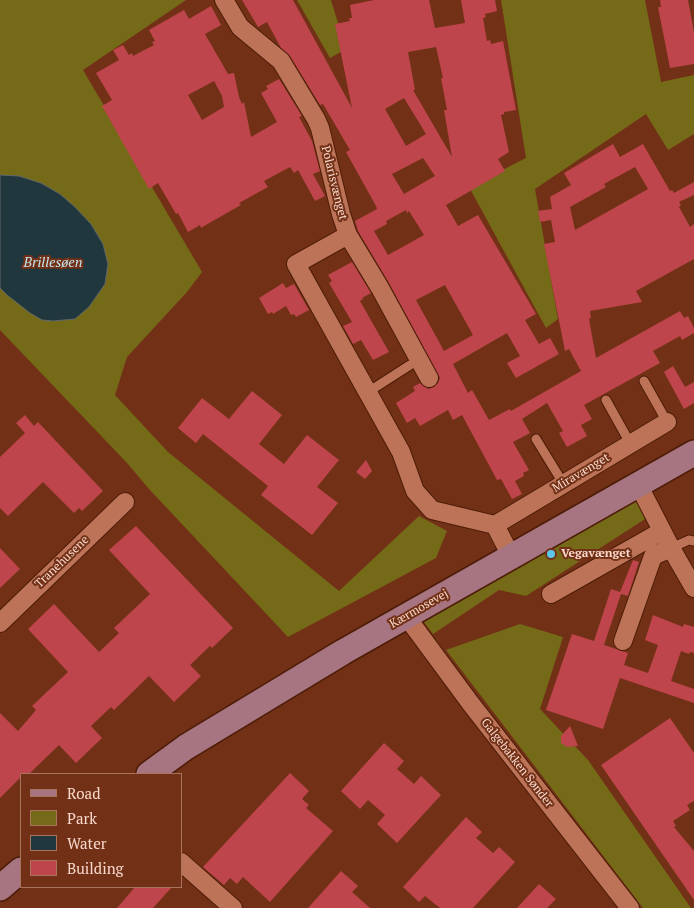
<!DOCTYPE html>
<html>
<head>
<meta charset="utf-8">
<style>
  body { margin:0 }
  #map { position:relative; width:694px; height:908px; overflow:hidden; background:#723116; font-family:"PT Serif",serif }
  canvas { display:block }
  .legend { position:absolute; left:20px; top:773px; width:162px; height:115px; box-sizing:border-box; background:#723116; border:1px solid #a8745f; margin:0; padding:6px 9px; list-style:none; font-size:15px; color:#fad9cd }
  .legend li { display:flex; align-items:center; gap:10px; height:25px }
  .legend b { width:25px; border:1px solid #a8745f }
</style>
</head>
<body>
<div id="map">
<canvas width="694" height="908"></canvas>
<ul class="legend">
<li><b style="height:6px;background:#a77481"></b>Road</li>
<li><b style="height:14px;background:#756a18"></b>Park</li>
<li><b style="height:14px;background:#21373e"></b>Water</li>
<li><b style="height:14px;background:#be454b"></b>Building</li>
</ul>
</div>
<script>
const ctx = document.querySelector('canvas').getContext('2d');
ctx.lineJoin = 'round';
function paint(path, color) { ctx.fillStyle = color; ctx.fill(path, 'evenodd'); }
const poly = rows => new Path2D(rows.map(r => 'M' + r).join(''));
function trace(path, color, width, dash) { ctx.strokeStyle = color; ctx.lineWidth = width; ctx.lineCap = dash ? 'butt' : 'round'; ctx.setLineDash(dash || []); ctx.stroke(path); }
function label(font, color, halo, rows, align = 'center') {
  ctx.font = font + ' "PT Serif",serif'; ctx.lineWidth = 4; ctx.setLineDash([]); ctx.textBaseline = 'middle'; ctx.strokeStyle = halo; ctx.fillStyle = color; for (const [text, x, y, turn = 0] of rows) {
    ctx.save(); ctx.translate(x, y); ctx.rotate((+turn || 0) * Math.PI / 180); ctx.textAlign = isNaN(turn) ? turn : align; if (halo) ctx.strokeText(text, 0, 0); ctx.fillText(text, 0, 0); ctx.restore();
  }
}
const green = poly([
  [0,0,186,0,83,70,202,272,187,292,127,357,115,395,168,452,339,591,419,516,447,531,436,558,288,637,149,489,128,464,0,330],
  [297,0,331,0,346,49,330,58],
  [501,0,645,0,661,82,694,75,694,134,668,150,646,114,535,189,558,319,546,328,469,187,526,158],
  [637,498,645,519,526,596,499,590,433,634,418,614],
  [520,624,563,637,540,709,588,760,691,908,643,908,446,650]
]);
const water = poly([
  [0,175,19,176,41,183,60,194,75,207,91,224,103,244,108,264,105,284,89,307,75,319,53,321,42,320,30,313,7,295,0,288,0,175]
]);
const building = poly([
  [242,0,293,0,352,108,335,24,350,21,349,18,352,18,350,5,374,0,429,0,435,28,465,23,461,0,495,0,497,11,485,14,486,17,483,18,487,41,490,40,491,44,503,41,516,110,504,112,504,114,501,115,509,152,498,159,505,171,446,205,458,226,478,215,536,314,525,320,539,344,550,338,559,354,516,378,507,363,520,356,507,333,453,364,468,393,472,390,489,420,510,409,511,411,581,371,569,349,565,351,544,244,555,242,551,220,540,222,538,211,552,209,550,197,571,185,564,173,613,144,620,157,643,144,670,191,672,190,674,193,694,182,694,195,679,202,681,205,679,207,690,227,694,224,694,259,636,291,642,302,590,311,591,318,589,319,596,358,680,311,684,318,688,316,694,328,694,333,682,340,680,336,653,351,660,363,584,405,592,419,581,425,587,436,567,447,559,433,563,431,547,403,522,419,530,433,513,442,529,470,523,473,524,476,515,481,522,494,512,499,501,479,497,480,462,415,453,420,448,410,420,426,415,418,407,423,396,403,415,391,413,387,420,383,428,389,434,387,438,383,440,378,389,283,358,231,355,221,377,209,376,206,346,152,350,150,323,104,320,105,290,56,281,48,267,22,258,27],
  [436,47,443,78,441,78,447,110,444,110,452,157,413,90,415,90,408,52],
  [404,98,426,134,406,146,385,109],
  [423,158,435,176,404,194,392,174],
  [635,167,648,189,575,230,570,207,606,187,604,184],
  [406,210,407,213,409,211,424,235,388,255,374,231,387,224,386,221],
  [445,285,473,335,444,351,416,300],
  [660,0,688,0,694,32,694,64,670,68,658,7,661,7],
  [211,6,221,25,205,34,228,74,234,73,239,97,242,104,244,102,251,137,277,122,261,93,268,89,266,86,279,79,302,116,299,117,312,141,320,171,313,174,325,196,315,201,298,170,294,173,290,167,264,181,268,187,239,203,241,205,204,226,201,228,200,225,188,232,178,213,176,214,158,183,149,189,102,106,112,100,96,73,119,60,113,50,123,45,129,55,132,53,133,56,154,45,152,42,155,41,149,30,184,10,189,19],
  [214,81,222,96,224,107,202,120,188,95],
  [352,262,371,293,362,298,363,299,360,301,389,352,373,360,361,340,353,344,343,326,352,322,329,283,332,281,328,275],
  [283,283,286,288,294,284,309,310,296,317,294,314,291,315,286,306,273,314,272,312,268,314,259,298],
  [673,366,685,387,694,382,694,403,684,409,664,372],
  [252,391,282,415,259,444,284,464,307,435,339,460,317,487,338,503,312,535,261,495,268,486,203,434,196,443,178,428,202,398,229,419],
  [25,415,34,426,38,422,103,491,82,511,79,508,74,513,43,482,8,516,0,508,0,457,25,433,16,423],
  [366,460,372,471,365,479,356,472],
  [136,526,233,628,212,648,210,646,190,665,201,676,174,702,149,676,114,710,111,707,91,726,102,738,76,763,59,745,29,774,21,774,21,777,0,798,0,713,18,731,36,710,32,706,68,672,28,629,54,604,99,652,119,633,114,628,150,594,109,550],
  [0,548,20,569,0,588],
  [633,560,639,562,628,596,621,594,604,645,628,653,624,665,648,673,658,645,645,640,653,615,683,627,684,624,694,627,694,653,690,652,689,654,681,651,671,681,694,689,694,703,620,678,603,729,546,710,572,634,594,641,611,589,620,592],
  [670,718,694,753,694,801,687,805,690,810,673,821,676,826,674,827,694,851,694,900,601,765],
  [570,726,578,746,567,747,561,743,561,736],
  [384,743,404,761,397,769,414,784,421,776,441,795,397,843,377,824,385,815,368,800,360,809,341,791],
  [290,773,309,791,302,799,309,805,306,808,333,831,270,902,243,877,237,884,230,878,224,885,203,867],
  [466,817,482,832,476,838,493,853,499,847,515,862,473,908,440,908,425,896,419,902,403,887],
  [341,871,358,886,352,892,370,908,308,908],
  [539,884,556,899,547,908,517,908],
  [135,887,172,887,153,908,117,908]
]);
const lane = poly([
  [644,381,667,422],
  [368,392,410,365],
  [606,400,630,443],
  [536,439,563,483],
  [671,548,689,540,694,541]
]);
const street = poly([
  [224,0,240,27,281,61,316,119,320,128,341,214,348,235,380,288,429,378],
  [348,235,296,264,401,452,415,491,432,510,495,525,511,556],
  [495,525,667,422],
  [671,548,694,588],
  [551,594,662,531],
  [406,616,471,704,630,908],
  [0,623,125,502],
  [623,641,653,556,671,548,638,484],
  [181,862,233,908]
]);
const secondary = poly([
  [149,774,186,747,343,652,694,453],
  [0,888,21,870]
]);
const markers = [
  [551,554,5,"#5cc7e8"]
];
const streetNames = [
  ["Polarisvænget",334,183,76],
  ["Miravænget",581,473,-31],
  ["Tranehusene",62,562,-44],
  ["Kærmosevej",419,609,-30],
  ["Galgebakken Sønder",517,763,52]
];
const poiNames = [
  ["Vegavænget",561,554]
];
const waterNames = [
  ["Brillesøen",53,263]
];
paint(green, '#756a18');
paint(water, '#21373e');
trace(water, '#626869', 1);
paint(building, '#be454b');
trace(lane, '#4d1c07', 11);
trace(street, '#4d1c07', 20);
trace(secondary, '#4d1c07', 28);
trace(lane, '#bc7358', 9);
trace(street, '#bc7358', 18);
trace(secondary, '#a77481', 25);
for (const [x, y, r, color] of markers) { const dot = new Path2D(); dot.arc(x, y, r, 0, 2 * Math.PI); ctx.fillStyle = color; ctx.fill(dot); trace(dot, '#723116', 2); }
label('12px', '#fad9cd', '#723116', streetNames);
label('bold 12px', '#fad9cd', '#723116', poiNames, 'left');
label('italic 14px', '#c4e4ef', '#723116', waterNames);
</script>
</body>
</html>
